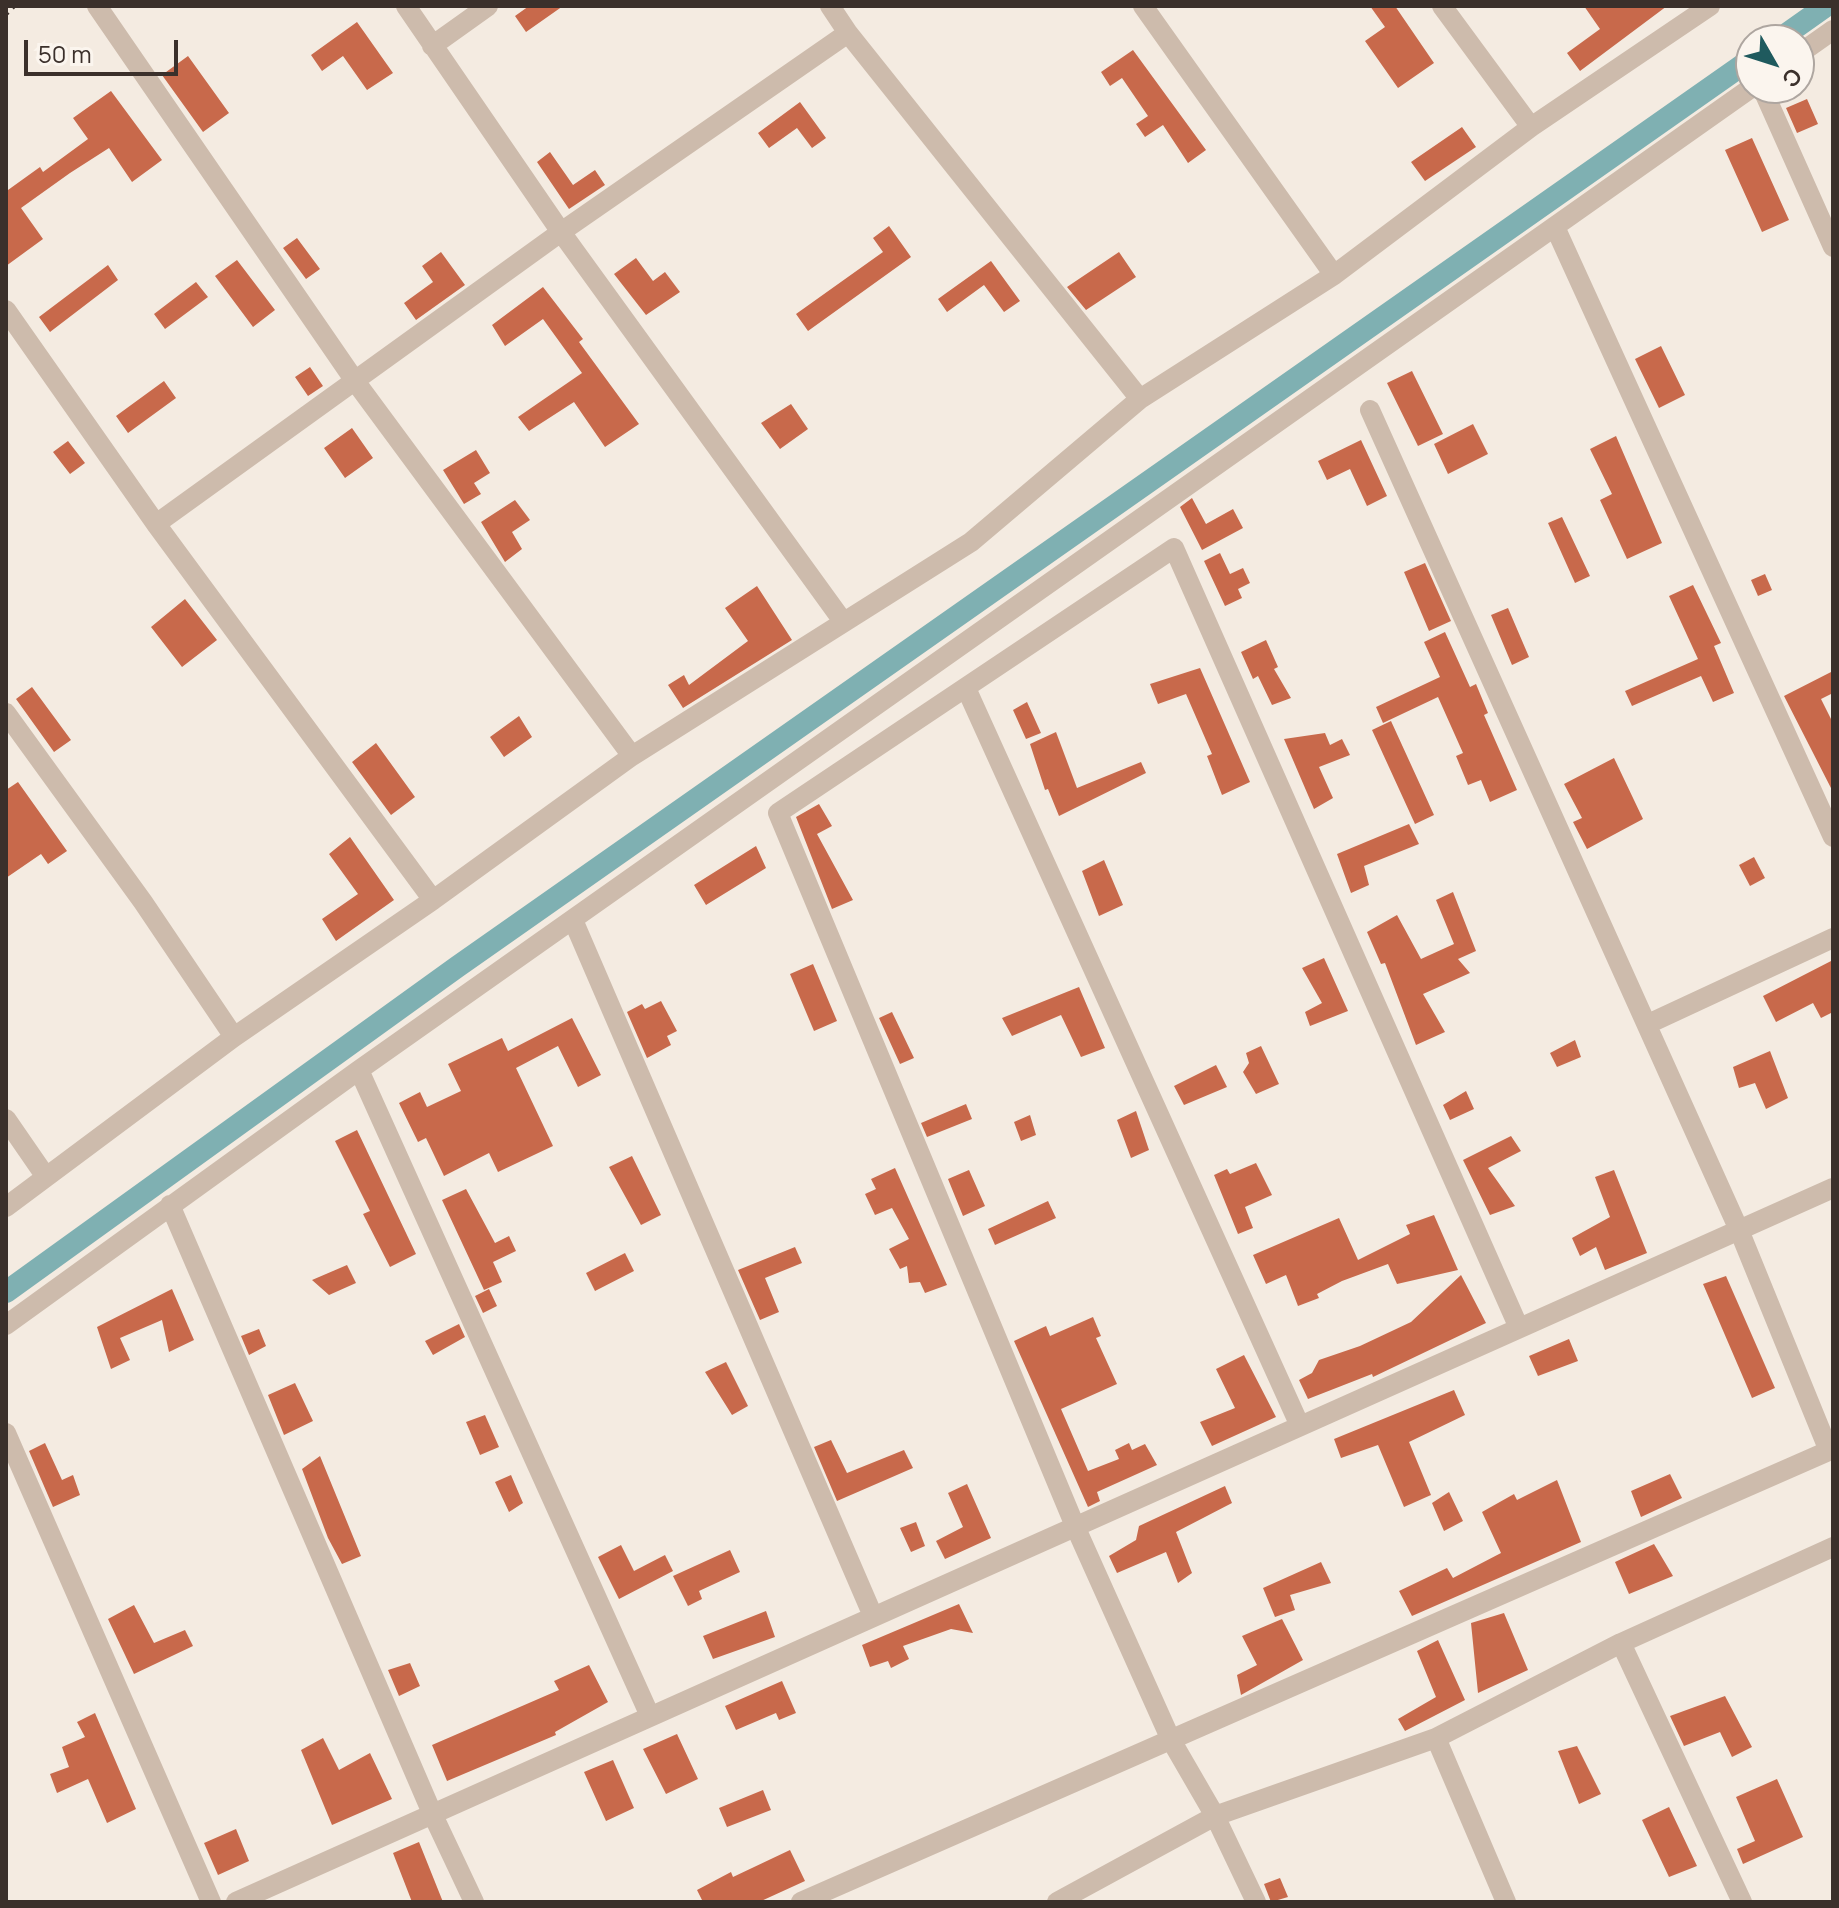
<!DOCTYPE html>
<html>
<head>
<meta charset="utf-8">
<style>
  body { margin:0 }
  #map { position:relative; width:1839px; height:1908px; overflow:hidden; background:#f4ebe1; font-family:Manrope,sans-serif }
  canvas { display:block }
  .frame { position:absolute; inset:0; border:8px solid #3b302b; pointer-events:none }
  .north { position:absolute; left:1735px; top:24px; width:80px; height:80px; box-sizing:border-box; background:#fbf5ee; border:2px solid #aea6a0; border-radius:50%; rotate:129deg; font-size:22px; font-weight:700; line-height:32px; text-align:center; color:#3b302b }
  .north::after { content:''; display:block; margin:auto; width:28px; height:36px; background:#1f5a5e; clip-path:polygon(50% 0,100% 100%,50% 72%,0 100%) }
  .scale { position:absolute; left:24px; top:40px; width:154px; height:36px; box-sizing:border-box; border:4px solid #3b302b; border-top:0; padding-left:10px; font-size:24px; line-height:28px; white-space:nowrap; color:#3b302b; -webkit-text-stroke:6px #fbf5ee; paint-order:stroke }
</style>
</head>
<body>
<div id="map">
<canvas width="1839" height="1908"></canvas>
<div class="frame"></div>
<div class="north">С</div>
<div class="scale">50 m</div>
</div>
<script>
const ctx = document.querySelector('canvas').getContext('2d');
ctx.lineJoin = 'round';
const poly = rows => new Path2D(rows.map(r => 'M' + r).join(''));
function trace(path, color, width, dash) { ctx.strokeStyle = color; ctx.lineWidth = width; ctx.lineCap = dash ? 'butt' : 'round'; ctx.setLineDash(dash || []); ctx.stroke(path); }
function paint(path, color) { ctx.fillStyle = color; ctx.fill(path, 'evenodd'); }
const canal = poly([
  [1778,40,1826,6],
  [6,1292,457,967,1751,59]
]);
const building = poly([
  [529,6,563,6,526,32,515,16],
  [1370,6,1395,6,1434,63,1398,88,1365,41,1385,27],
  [1584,6,1667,6,1580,71,1567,53,1600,29],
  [357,22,393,73,367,90,343,56,322,71,311,55],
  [1133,50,1206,150,1188,163,1163,125,1145,137,1136,124,1148,116,1122,78,1110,86,1101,72],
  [188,56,229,113,203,132,162,75],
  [111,91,162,160,132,182,109,148,70,173,21,208,43,239,6,266,6,188,8,190,40,167,43,172,88,139,73,118],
  [1807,99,1818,124,1797,133,1786,108],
  [800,102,826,138,812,148,797,128,769,148,758,133],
  [1462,127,1476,147,1425,181,1411,162],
  [1752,138,1789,220,1762,232,1725,150],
  [550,152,573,185,595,170,605,185,569,209,537,162],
  [889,226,911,257,808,331,796,314,883,252,873,238],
  [297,238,320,269,306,279,283,248],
  [441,252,465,285,416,320,404,303,433,282,422,266],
  [1119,252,1136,277,1086,310,1067,287],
  [636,258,653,281,665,272,680,292,646,315,614,274],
  [237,260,275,310,253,327,215,276],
  [991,261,1020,301,1004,312,984,285,947,312,938,299],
  [108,265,118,280,50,332,39,317],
  [196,282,208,297,165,329,154,314],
  [543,287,583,339,579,342,639,424,605,447,574,402,529,431,518,417,582,373,543,319,505,346,492,325],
  [1661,346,1685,395,1659,408,1635,359],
  [310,367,323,386,308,396,295,377],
  [1412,371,1443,434,1418,446,1387,383],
  [164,381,176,398,128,433,116,416],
  [791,404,808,429,780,449,761,423],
  [1473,424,1488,454,1448,474,1434,444],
  [352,428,373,458,345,478,324,448],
  [1616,436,1662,543,1627,559,1600,500,1612,494,1590,449],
  [1361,440,1387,496,1367,506,1350,469,1327,480,1318,461],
  [68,441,85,463,70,474,53,452],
  [476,450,490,473,474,483,481,494,464,504,443,470],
  [1192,498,1206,524,1233,509,1243,528,1202,550,1180,507],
  [515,500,530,520,512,532,522,549,505,562,481,522],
  [1562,517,1590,576,1575,583,1548,523],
  [1220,553,1230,574,1243,568,1250,583,1238,589,1242,598,1225,606,1204,561],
  [1425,563,1451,621,1429,631,1404,572],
  [1765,574,1772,590,1758,596,1751,580],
  [1693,585,1721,643,1714,646,1734,693,1713,702,1701,676,1632,706,1625,691,1698,659,1669,596],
  [757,586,792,640,683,708,668,685,684,675,689,685,748,641,725,608],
  [185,599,217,640,182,667,151,627],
  [1508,608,1529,657,1512,665,1491,615],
  [1445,632,1470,687,1476,684,1488,713,1484,715,1517,790,1490,802,1481,780,1468,785,1456,756,1463,753,1438,697,1383,723,1376,707,1440,677,1424,642],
  [1266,640,1278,667,1274,669,1291,698,1272,705,1258,676,1253,679,1241,652],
  [1200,668,1250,782,1222,795,1207,756,1212,754,1186,694,1158,704,1150,684],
  [1833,671,1833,693,1821,699,1833,723,1833,792,1784,696],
  [32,687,71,740,54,752,16,699],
  [1027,702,1041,733,1026,739,1013,710],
  [519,716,532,737,504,757,490,737],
  [1391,721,1434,815,1415,824,1372,730],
  [1056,732,1077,788,1141,762,1146,773,1059,816,1048,789,1045,790,1030,744],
  [1325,733,1330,745,1342,739,1350,755,1319,767,1333,798,1314,809,1284,739],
  [376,743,415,797,391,815,352,762],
  [1614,758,1643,819,1587,849,1573,822,1582,818,1564,784],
  [18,782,67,851,48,864,41,854,6,878,6,790],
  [819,804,832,826,817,834,853,900,832,909,796,817],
  [1409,824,1419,844,1364,866,1369,885,1351,893,1337,854],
  [350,837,394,900,336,941,322,919,358,894,329,854],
  [756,846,766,868,706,905,694,885],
  [1754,857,1765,878,1750,886,1739,865],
  [1104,860,1123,905,1099,916,1082,871],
  [1453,892,1476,951,1458,959,1470,973,1423,994,1445,1032,1416,1045,1385,963,1381,964,1367,932,1397,915,1421,959,1454,944,1436,900],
  [1324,958,1348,1011,1310,1026,1305,1012,1322,1003,1302,968],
  [1833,960,1833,1012,1821,1018,1813,1003,1776,1022,1763,996],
  [813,964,837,1021,814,1031,790,974],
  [1079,987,1105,1048,1081,1057,1061,1015,1012,1036,1002,1018],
  [661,1001,677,1031,667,1036,671,1045,647,1058,627,1012,642,1004,645,1009],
  [892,1012,914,1058,900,1064,879,1018],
  [572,1018,601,1075,578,1087,558,1046,516,1068,553,1146,498,1172,489,1153,444,1176,426,1138,418,1142,399,1103,420,1092,427,1107,461,1091,448,1064,502,1038,508,1051],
  [1575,1040,1581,1057,1557,1067,1550,1053],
  [1261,1046,1279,1084,1256,1094,1243,1072,1249,1063,1246,1053],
  [1770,1051,1788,1098,1766,1109,1755,1083,1739,1088,1733,1067],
  [1216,1065,1227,1087,1184,1105,1174,1086],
  [1466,1091,1474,1109,1450,1120,1443,1105],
  [966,1104,972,1119,927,1137,921,1123],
  [1136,1111,1149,1150,1131,1158,1117,1120],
  [1030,1115,1036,1135,1021,1141,1014,1122],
  [357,1130,416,1254,390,1267,363,1214,370,1211,335,1141],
  [1511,1136,1521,1151,1488,1168,1515,1206,1490,1215,1463,1160],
  [632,1156,661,1215,641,1225,609,1167],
  [1256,1163,1272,1195,1245,1207,1253,1228,1238,1234,1214,1175,1227,1169,1230,1174],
  [895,1168,947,1285,925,1293,920,1282,909,1283,907,1266,900,1269,889,1249,909,1239,892,1208,875,1215,865,1194,876,1189,871,1179],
  [969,1170,985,1206,963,1216,948,1179],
  [1614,1170,1647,1253,1605,1270,1596,1247,1580,1256,1572,1238,1610,1217,1595,1177],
  [466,1189,495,1243,509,1236,516,1251,493,1262,502,1282,484,1290,442,1200],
  [1048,1201,1056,1218,995,1245,988,1229],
  [1434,1215,1458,1270,1397,1284,1388,1264,1342,1281,1317,1294,1319,1298,1298,1306,1286,1275,1266,1284,1253,1255,1339,1218,1358,1260,1410,1234,1406,1225],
  [795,1247,802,1263,765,1278,779,1312,760,1320,738,1270],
  [625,1253,634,1271,595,1291,586,1273],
  [347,1265,356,1283,329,1295,312,1280],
  [1461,1275,1486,1323,1373,1377,1372,1374,1308,1399,1299,1380,1312,1373,1319,1360,1360,1346,1411,1322],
  [1726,1276,1775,1388,1752,1398,1703,1284],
  [172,1289,194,1340,169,1352,162,1320,120,1338,130,1360,111,1369,97,1327],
  [489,1289,497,1306,483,1313,475,1296],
  [1093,1317,1101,1336,1096,1338,1117,1384,1061,1409,1088,1471,1119,1459,1115,1450,1129,1443,1132,1450,1145,1444,1157,1465,1097,1492,1100,1501,1088,1507,1014,1341,1046,1326,1050,1336],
  [459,1324,465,1337,433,1355,425,1341],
  [259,1329,266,1346,249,1355,241,1336],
  [1569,1339,1578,1361,1538,1376,1529,1356],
  [1244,1355,1276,1417,1212,1446,1200,1422,1235,1408,1216,1369],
  [726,1362,748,1406,732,1415,705,1372],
  [295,1383,313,1421,284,1435,268,1395],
  [1454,1390,1465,1415,1409,1442,1431,1495,1404,1507,1378,1445,1341,1458,1334,1439],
  [485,1415,499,1447,480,1455,466,1422],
  [831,1440,847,1473,904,1450,913,1468,837,1501,814,1447],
  [45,1443,62,1480,73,1475,80,1495,53,1507,29,1451],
  [320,1456,361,1556,342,1564,328,1538,302,1469],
  [1670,1474,1682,1498,1641,1517,1631,1491],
  [511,1475,523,1503,509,1512,495,1482],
  [1557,1480,1581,1542,1412,1616,1399,1591,1447,1568,1453,1578,1501,1553,1482,1512,1514,1494,1517,1500],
  [967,1484,991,1538,945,1559,936,1541,963,1527,948,1493],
  [1225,1486,1232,1503,1176,1532,1192,1573,1178,1583,1166,1552,1117,1573,1109,1556,1136,1540,1139,1526],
  [1449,1492,1463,1521,1444,1531,1432,1503],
  [916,1522,925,1546,911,1552,900,1528],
  [1654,1544,1673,1576,1629,1594,1615,1562],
  [621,1545,634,1571,665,1555,673,1571,619,1599,598,1557],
  [730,1550,740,1572,699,1591,702,1599,688,1606,673,1576],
  [1321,1562,1331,1583,1290,1595,1295,1610,1275,1617,1263,1588],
  [959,1604,973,1633,951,1629,903,1646,909,1659,891,1668,888,1661,870,1667,862,1645],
  [134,1605,154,1643,185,1630,193,1646,134,1674,108,1619],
  [766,1611,775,1637,713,1659,703,1636],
  [1504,1613,1528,1670,1478,1693,1471,1623],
  [1282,1619,1303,1660,1241,1695,1237,1675,1257,1665,1242,1636],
  [1438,1640,1465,1700,1405,1731,1398,1719,1436,1697,1417,1651],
  [410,1663,420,1686,399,1696,388,1670],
  [589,1665,608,1702,555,1732,556,1735,447,1781,432,1745,559,1690,554,1681],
  [782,1681,796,1713,779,1720,776,1713,736,1730,725,1706],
  [1725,1696,1752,1747,1732,1757,1720,1732,1684,1746,1670,1716],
  [95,1713,136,1809,107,1823,88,1779,57,1793,50,1774,69,1767,62,1747,85,1737,77,1722],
  [677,1734,698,1779,666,1794,643,1749],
  [323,1738,339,1770,370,1753,392,1799,332,1825,301,1750],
  [1577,1746,1601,1794,1579,1804,1558,1751],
  [613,1760,634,1808,606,1821,584,1772],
  [1777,1779,1803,1837,1743,1864,1737,1849,1755,1841,1736,1797],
  [763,1790,771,1810,727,1827,719,1808],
  [1669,1807,1697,1866,1669,1877,1642,1820],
  [236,1829,249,1861,218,1875,204,1843],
  [419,1842,443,1902,412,1902,393,1853],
  [790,1850,805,1881,759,1902,703,1902,697,1890,731,1872,733,1877],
  [1280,1878,1288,1897,1271,1902,1264,1884]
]);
const minor = poly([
  [97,6,355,381,632,756],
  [406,6,561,232,842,620],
  [830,6,848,33,1140,399],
  [1143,6,1334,275],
  [1442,6,1531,127],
  [432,46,488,6],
  [1799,54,1833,30],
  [1762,88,1833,247],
  [1555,227,1833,837],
  [6,310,156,524,433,900],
  [1370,410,1739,1230,1829,1451],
  [156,524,561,232,848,33],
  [966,688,1300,1426],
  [6,713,143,902,234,1037],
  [573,920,873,1616],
  [1648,1024,1833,938],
  [359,1070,650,1716],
  [6,1119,46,1177],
  [170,1205,432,1813,474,1902],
  [6,1207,234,1037,433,900,632,756,971,542,1140,399,1334,275,1531,127,1710,6],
  [6,1325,359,1070,1751,88],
  [6,1433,211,1902],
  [1621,1643,1742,1902],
  [1436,1738,1506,1902],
  [236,1902,1833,1188],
  [801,1902,1833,1449],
  [1057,1902,1215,1816,1436,1738,1621,1643,1833,1547],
  [1256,1902,1215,1816,1171,1740,1075,1526,778,813,1174,548,1519,1328]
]);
const rail = poly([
  [6,13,13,6]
]);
trace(canal, '#7fb0b2', 22);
paint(building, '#c8694b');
trace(minor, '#cdbbac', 20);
trace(rail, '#3b302b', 6, [2, 6]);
</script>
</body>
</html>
